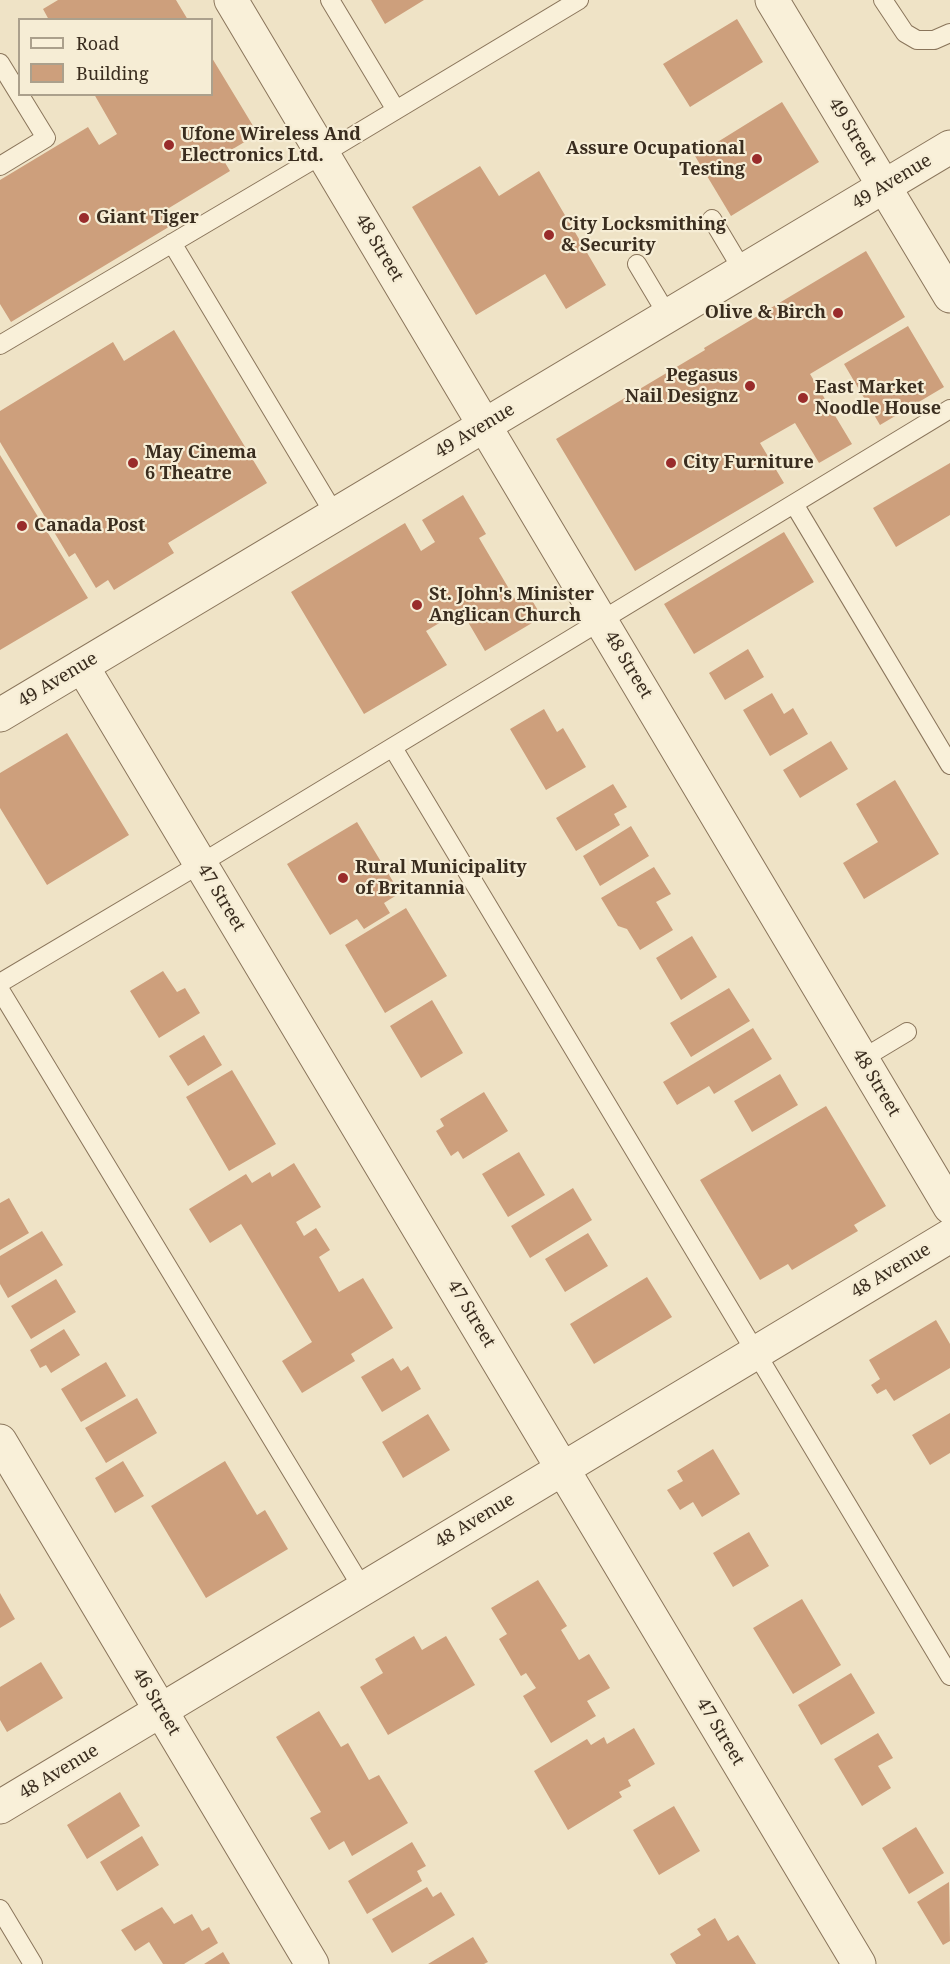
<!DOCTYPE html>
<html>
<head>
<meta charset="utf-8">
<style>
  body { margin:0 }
  #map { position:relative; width:950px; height:1964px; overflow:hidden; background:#efe3c6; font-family:"Noto Serif",serif }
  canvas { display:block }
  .legend { position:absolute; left:18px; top:18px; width:195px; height:78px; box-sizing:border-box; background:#f6edd5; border:2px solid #aba08c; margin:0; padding:8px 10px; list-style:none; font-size:18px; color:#3a2d1f }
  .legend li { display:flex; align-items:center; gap:12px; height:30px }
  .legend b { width:30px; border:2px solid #aba08c }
</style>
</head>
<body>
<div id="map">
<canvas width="950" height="1964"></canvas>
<ul class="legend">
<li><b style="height:8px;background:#f9f0d9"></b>Road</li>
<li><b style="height:16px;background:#cd9f7c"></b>Building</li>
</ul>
</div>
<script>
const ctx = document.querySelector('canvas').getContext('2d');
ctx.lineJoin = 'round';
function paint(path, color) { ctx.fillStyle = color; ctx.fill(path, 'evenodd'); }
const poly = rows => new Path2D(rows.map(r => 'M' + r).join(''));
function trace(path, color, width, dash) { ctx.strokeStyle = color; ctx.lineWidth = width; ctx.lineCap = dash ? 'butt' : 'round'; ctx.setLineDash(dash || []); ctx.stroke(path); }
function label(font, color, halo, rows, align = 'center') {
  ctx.font = font + ' "Noto Serif",serif'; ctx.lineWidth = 4.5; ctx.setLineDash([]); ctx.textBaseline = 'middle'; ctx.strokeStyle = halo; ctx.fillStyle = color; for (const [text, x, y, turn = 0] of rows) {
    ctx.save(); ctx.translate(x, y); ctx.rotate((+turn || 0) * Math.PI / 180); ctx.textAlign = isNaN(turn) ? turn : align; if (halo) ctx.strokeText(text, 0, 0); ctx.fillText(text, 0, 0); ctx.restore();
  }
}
const building = poly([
  [58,0,176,0,188,20,49,20,43,9],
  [371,0,424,0,385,24],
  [737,19,763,62,690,107,663,64],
  [212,58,258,134,221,156,230,171,164,211,172,225,11,322,0,304,0,180,88,127,99,145,117,134,94,94,212,94],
  [782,102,819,162,731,216,695,156],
  [480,166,499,196,539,171,606,285,566,309,545,274,476,315,412,207],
  [866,251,905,317,810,374,852,444,819,463,795,423,760,443,784,483,635,571,556,439,705,350,704,348],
  [908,326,944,387,880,425,844,364],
  [174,330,267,483,168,543,174,553,114,590,108,580,96,588,75,553,69,557,0,442,0,411,113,342,124,361],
  [0,455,88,598,0,650],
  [950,463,950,515,896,547,873,508],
  [463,495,486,534,479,538,515,599,527,592,542,617,485,651,461,610,426,631,447,665,364,714,291,592,405,523,421,551,435,542,422,520],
  [784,532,814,582,694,654,664,604],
  [748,649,764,677,725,700,709,673],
  [772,693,784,714,793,708,808,734,770,756,743,710],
  [544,709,557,732,563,728,586,767,546,790,510,729],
  [67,733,129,835,47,885,0,808,0,773],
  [831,741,848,769,800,798,783,770],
  [895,780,939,854,864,899,843,863,878,842,856,804],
  [613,784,627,807,614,814,620,825,576,851,556,818],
  [357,822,400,893,384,903,390,913,364,929,357,919,330,935,287,864],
  [631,826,649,856,600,886,583,856],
  [654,867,671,894,656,902,673,930,640,950,627,929,618,926,601,898],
  [406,908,447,976,385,1013,345,945],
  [692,936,717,977,681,1000,656,958],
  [163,971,177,992,185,988,200,1013,159,1038,130,991],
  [729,988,750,1021,691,1057,670,1023],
  [432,1000,463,1053,421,1078,390,1026],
  [753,1028,772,1059,714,1094,709,1086,677,1105,663,1082],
  [204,1035,222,1065,188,1086,169,1056],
  [232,1070,276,1144,229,1171,186,1097],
  [780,1074,798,1105,752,1132,734,1101],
  [484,1092,508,1131,463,1159,458,1151,451,1156,436,1131,444,1126,440,1119],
  [826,1106,886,1206,854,1225,858,1231,792,1270,788,1264,760,1280,700,1180],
  [519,1152,545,1195,508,1217,482,1174],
  [294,1163,321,1207,296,1222,304,1236,316,1228,330,1250,319,1257,339,1292,363,1278,393,1328,351,1354,355,1361,302,1393,282,1361,312,1342,241,1224,210,1243,189,1209,246,1174,252,1183,270,1172,272,1177],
  [573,1188,592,1220,530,1258,511,1226],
  [9,1198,29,1233,0,1250,0,1203],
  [42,1231,63,1265,8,1298,0,1284,0,1256],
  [588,1233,608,1266,565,1292,545,1259],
  [647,1277,672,1317,594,1364,570,1324],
  [56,1279,76,1312,31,1339,11,1306],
  [936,1320,950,1344,950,1368,894,1401,886,1389,877,1394,871,1385,880,1379,869,1360],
  [64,1329,80,1355,51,1373,46,1365,40,1368,30,1350],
  [393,1358,401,1371,408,1366,421,1389,382,1412,361,1377],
  [106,1362,126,1396,81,1422,61,1389],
  [137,1398,157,1433,106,1463,85,1428],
  [950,1413,950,1453,930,1465,912,1435],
  [428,1414,450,1450,403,1478,382,1442],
  [713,1449,740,1494,702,1517,693,1502,680,1510,667,1490,683,1481,677,1471],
  [123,1461,144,1496,115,1513,95,1478],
  [225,1461,257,1515,265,1510,288,1549,206,1598,151,1506],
  [749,1532,769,1566,733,1587,713,1553],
  [538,1580,567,1626,561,1630,579,1660,589,1654,610,1688,587,1701,596,1716,551,1743,523,1696,536,1688,526,1673,521,1676,499,1639,507,1634,491,1608],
  [0,1593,15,1619,0,1628],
  [802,1599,841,1665,793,1694,753,1628],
  [414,1636,422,1650,446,1636,475,1685,388,1735,360,1687,383,1673,375,1659],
  [41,1662,63,1698,7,1732,0,1720,0,1687],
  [851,1673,875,1713,821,1745,798,1705],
  [319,1711,341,1747,348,1743,369,1780,379,1775,408,1823,352,1856,344,1841,329,1850,310,1818,321,1812,276,1737],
  [634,1728,655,1764,628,1780,631,1786,619,1792,622,1797,568,1830,534,1771,587,1739,591,1745,604,1737,607,1744],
  [878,1733,893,1758,878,1766,891,1788,862,1806,834,1759],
  [120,1792,140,1826,87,1859,67,1825],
  [674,1806,700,1851,659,1875,633,1830],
  [916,1827,944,1873,909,1894,882,1848],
  [142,1836,159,1865,117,1891,100,1862],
  [412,1842,426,1866,417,1871,422,1881,367,1914,348,1881],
  [949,1882,950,1941,943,1945,917,1902],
  [427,1887,433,1897,441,1892,455,1915,392,1953,372,1919],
  [162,1907,174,1924,192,1914,202,1931,209,1927,218,1943,184,1964,163,1964,149,1942,135,1951,121,1930],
  [715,1918,728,1941,738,1935,756,1964,676,1964,670,1954,701,1935,697,1929],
  [473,1937,488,1962,484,1964,428,1964],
  [223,1952,230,1964,204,1964]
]);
const service = poly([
  [330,0,396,110],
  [883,0,905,33,917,40,934,40,950,33],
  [0,63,46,138,0,166],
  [712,219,743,271],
  [172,243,335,515],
  [637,264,668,316],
  [0,345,323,154,579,0],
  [794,504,950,765],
  [393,748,950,1676],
  [0,983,200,864,950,409],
  [0,990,363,1589],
  [862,1059,907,1032],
  [0,1909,33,1964]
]);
const minor = poly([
  [231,0,950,1207],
  [772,0,950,296],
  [82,666,859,1964],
  [0,1807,950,1236]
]);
const tertiary = poly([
  [0,715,950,147],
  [0,1441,312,1964]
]);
const markers = [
  [169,145,6,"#992c2b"],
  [757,159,6,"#992c2b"],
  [84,218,6,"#992c2b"],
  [549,235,6,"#992c2b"],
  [838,313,6,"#992c2b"],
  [750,386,6,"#992c2b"],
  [803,398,6,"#992c2b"],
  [133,463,6,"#992c2b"],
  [671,463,6,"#992c2b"],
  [22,526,6,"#992c2b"],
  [417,605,6,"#992c2b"],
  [343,878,6,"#992c2b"]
];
const streetNames = [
  ["49 Street",852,132,59],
  ["49 Avenue",892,182,-31],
  ["48 Street",379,248,59],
  ["49 Avenue",475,431,-31],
  ["48 Street",628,665,59],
  ["49 Avenue",58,680,-31],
  ["47 Street",221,898,59],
  ["48 Street",876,1083,59],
  ["48 Avenue",891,1271,-31],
  ["47 Street",471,1314,59],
  ["48 Avenue",475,1521,-31],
  ["46 Street",156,1702,59],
  ["47 Street",720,1732,59],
  ["48 Avenue",59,1772,-31]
];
const poiNames = [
  ["Ufone Wireless And",181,135],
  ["Electronics Ltd.",181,156],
  ["Assure Ocupational",745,149,"right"],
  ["Testing",745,170,"right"],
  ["Giant Tiger",96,218],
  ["City Locksmithing",561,225],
  ["& Security",561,246],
  ["Olive & Birch",826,313,"right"],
  ["Pegasus",738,376,"right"],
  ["Nail Designz",738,397,"right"],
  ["East Market",815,388],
  ["Noodle House",815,409],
  ["May Cinema",145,453],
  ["6 Theatre",145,474],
  ["City Furniture",683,463],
  ["Canada Post",34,526],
  ["St. John's Minister",429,595],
  ["Anglican Church",429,616],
  ["Rural Municipality",355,868],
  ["of Britannia",355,889]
];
paint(building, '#cd9f7c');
trace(service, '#8a755b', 20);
trace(minor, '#8a755b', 35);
trace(tertiary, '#8a755b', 35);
trace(service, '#f9f0d9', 18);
trace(minor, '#f9f0d9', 33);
trace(tertiary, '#f9f0d9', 33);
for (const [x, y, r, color] of markers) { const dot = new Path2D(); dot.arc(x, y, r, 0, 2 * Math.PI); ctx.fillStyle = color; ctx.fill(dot); trace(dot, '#f6edd5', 2); }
label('18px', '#3a2d1f', '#f6edd5', streetNames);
label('bold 18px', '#3a2d1f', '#f6edd5', poiNames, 'left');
</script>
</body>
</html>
